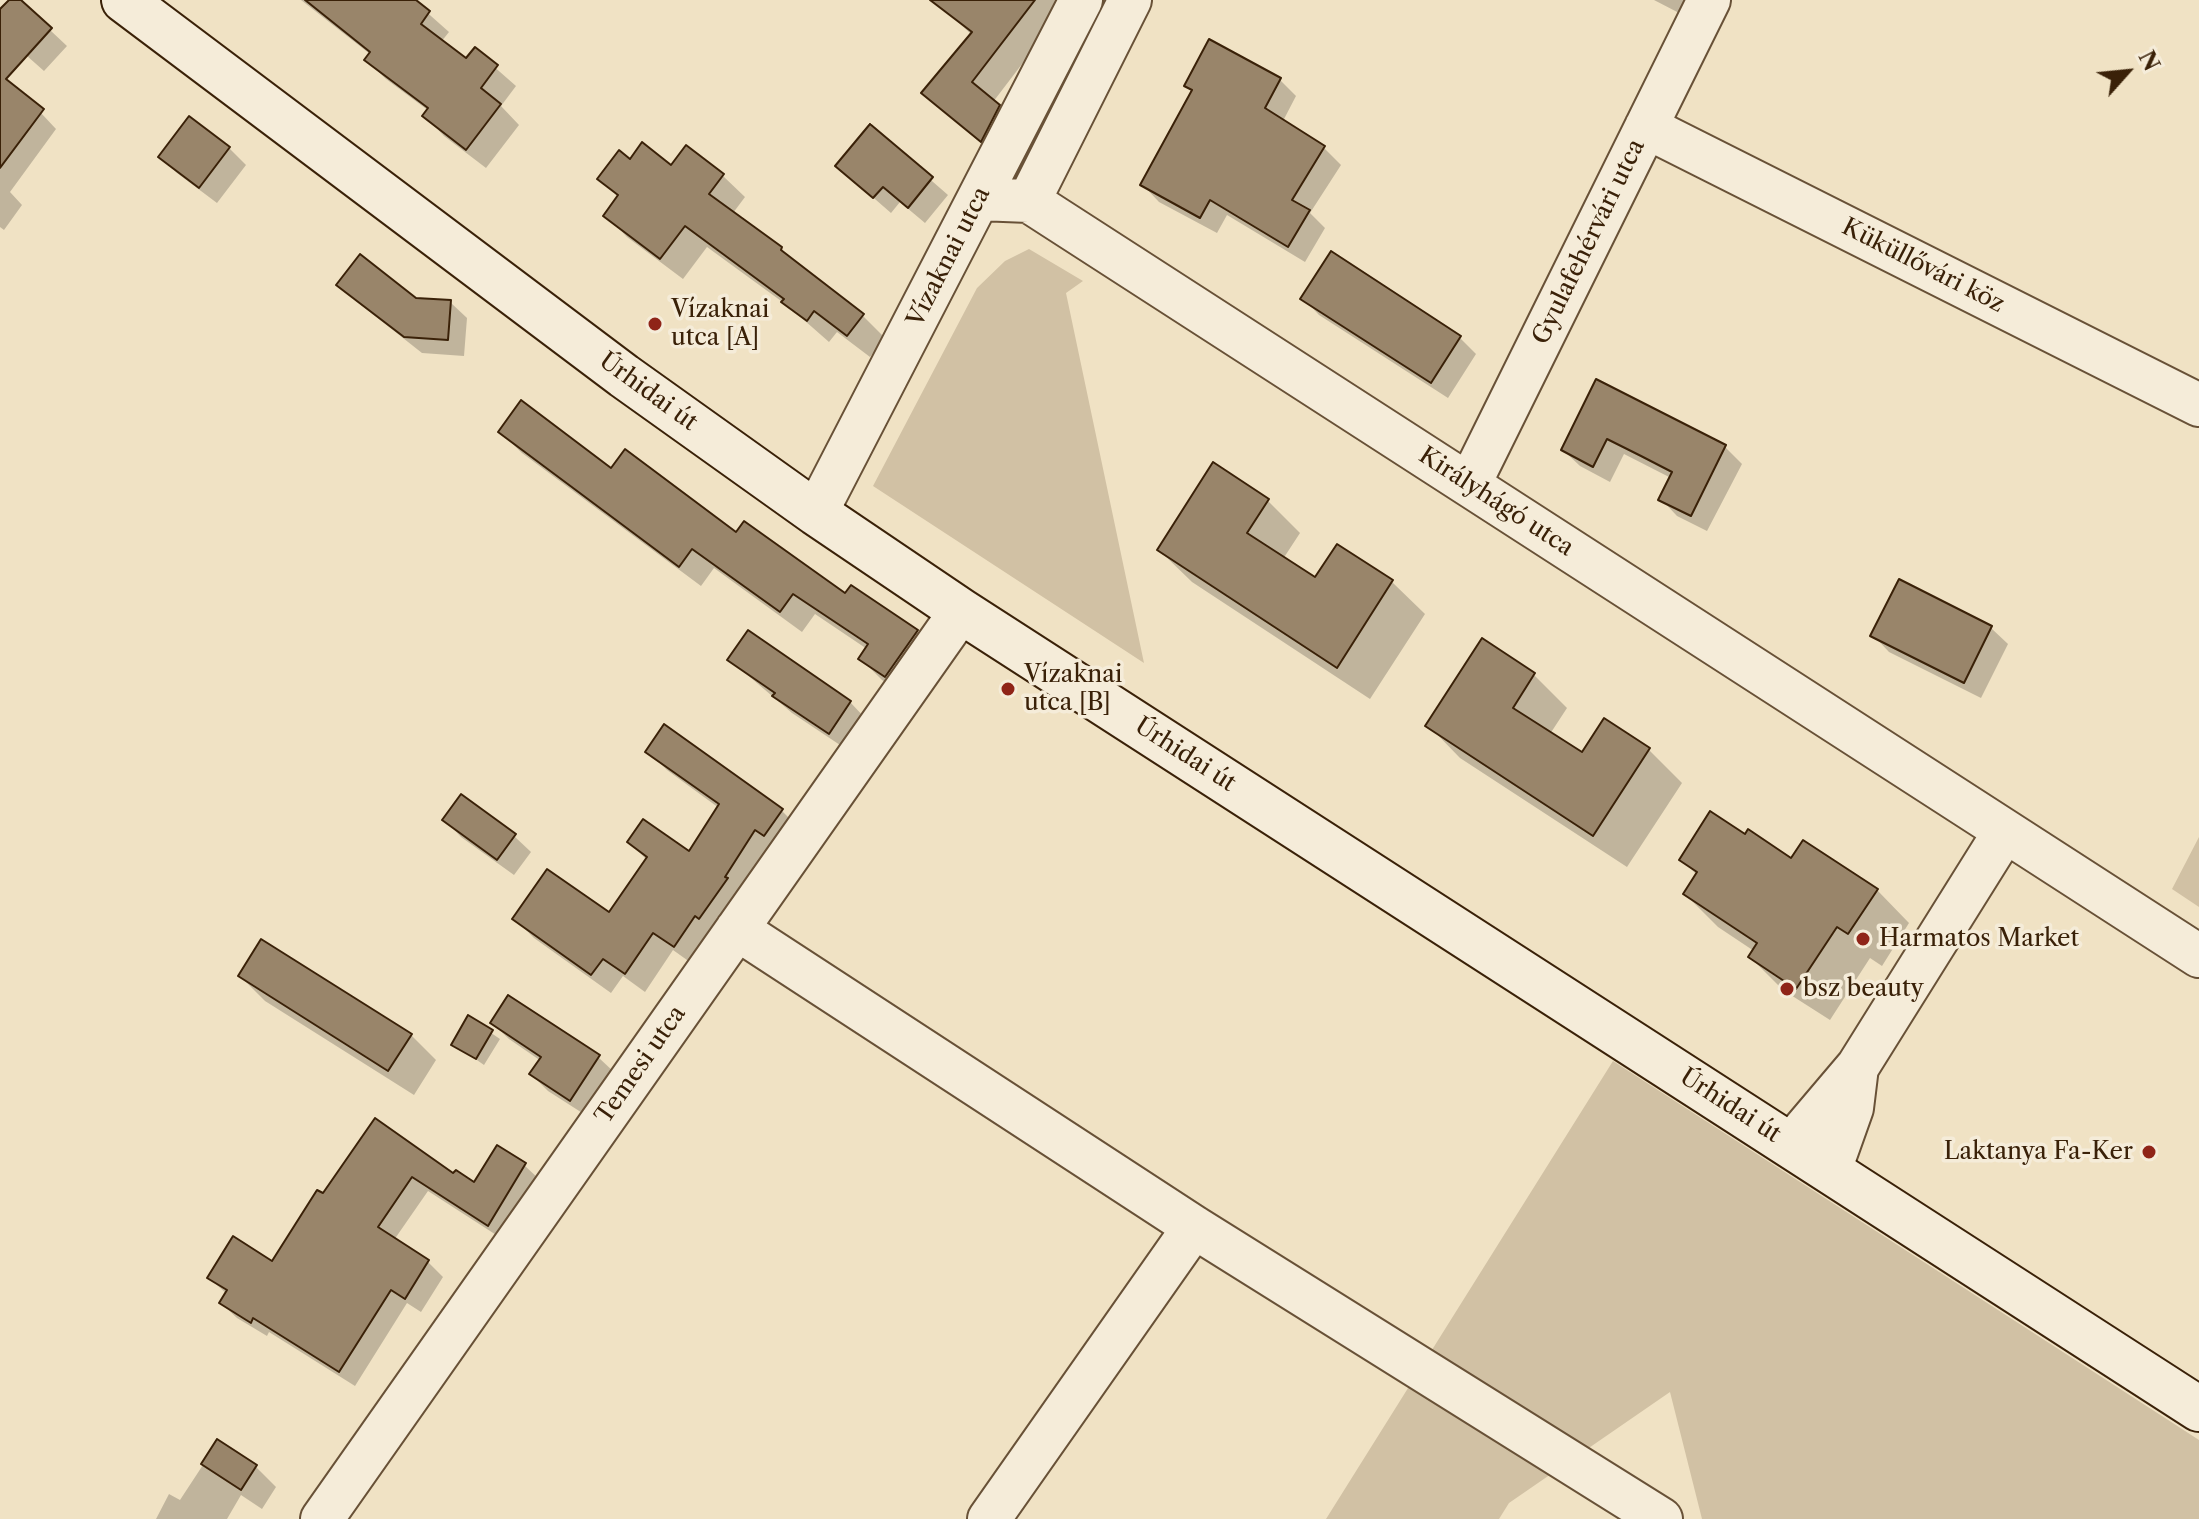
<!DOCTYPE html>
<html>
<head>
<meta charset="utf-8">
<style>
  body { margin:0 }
  #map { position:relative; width:2199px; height:1519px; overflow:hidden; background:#f0e2c4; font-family:"Libre Caslon Text",serif }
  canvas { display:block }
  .north { position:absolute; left:2087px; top:32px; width:80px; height:80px; -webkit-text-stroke:6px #f5ecd9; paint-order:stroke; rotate:63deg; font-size:22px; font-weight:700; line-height:32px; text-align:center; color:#3a2108 }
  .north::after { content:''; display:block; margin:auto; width:28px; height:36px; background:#3a2108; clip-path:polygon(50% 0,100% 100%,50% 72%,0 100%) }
</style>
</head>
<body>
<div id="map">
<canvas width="2199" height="1519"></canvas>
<div class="north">N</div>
</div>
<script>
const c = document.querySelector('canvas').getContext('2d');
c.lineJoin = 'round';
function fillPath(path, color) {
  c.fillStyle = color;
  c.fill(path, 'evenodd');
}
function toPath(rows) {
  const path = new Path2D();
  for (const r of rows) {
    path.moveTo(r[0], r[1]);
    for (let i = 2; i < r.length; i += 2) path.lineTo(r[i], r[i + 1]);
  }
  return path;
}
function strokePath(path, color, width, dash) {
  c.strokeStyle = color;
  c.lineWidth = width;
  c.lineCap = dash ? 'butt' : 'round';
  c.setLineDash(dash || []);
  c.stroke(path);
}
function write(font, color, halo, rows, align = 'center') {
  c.font = font + ' "Libre Caslon Text",serif';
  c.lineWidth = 7;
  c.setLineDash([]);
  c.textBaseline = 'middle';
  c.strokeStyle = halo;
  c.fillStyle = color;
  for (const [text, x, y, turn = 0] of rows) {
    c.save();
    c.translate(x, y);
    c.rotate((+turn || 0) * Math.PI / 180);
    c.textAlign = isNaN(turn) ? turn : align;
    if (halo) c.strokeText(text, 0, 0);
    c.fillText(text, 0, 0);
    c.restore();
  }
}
const green = toPath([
  [1029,249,1083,281,1066,293,1144,663,873,486,977,288,1005,261],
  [2199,837,2199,907,2172,889],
  [1613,1061,2199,1440,2199,1519,1702,1519,1670,1392,1509,1503,1499,1519,1326,1519]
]);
const shadow = toPath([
  [11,0,18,0,67,46,44,71,0,32,0,12],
  [301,0,413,0,449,32,441,42,467,61,475,50,516,86,501,106,519,125,486,168,444,136,425,116,429,111,386,79,366,60,370,54],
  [951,0,1066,0,1051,26,993,102,1019,127,1001,161,924,93,972,35,944,9],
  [1654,0,1691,0,1683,15],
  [1280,80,1296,96,1283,121,1324,148,1341,165,1310,213,1325,228,1305,262,1227,215,1217,233,1159,202,1143,185,1193,92,1186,85],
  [0,86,41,113,56,129,10,192,22,205,4,230,0,227],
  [189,118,229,148,246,165,217,203,177,173,161,157],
  [870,127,948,195,925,223,900,202,891,213,837,166],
  [687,147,723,176,745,197,733,213,781,249,798,266,863,316,885,338,870,357,837,332,829,342,788,306,707,247,683,279,627,237,606,215,619,198,600,178,630,162,672,167],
  [339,285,415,299,450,302,467,318,464,356,422,353,356,301],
  [1303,298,1460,338,1476,354,1448,398,1319,315],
  [1597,382,1725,447,1742,464,1707,531,1677,516,1661,499,1671,478,1624,454,1610,482,1580,466,1563,450],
  [500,432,612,470,737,535,846,596,851,588,917,631,938,653,907,697,882,680,861,659,867,649,815,614,802,632,714,568,701,586,522,453],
  [1267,500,1300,533,1283,559,1316,580,1338,546,1392,582,1425,614,1370,699,1192,582,1159,550],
  [1991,628,2008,644,1981,698,1889,652,1873,635],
  [1482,641,1534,675,1567,708,1550,734,1582,755,1604,721,1649,750,1682,783,1627,867,1460,758,1428,725],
  [730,660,850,702,866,719,846,749,792,713],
  [648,751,781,810,800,829,694,965,673,950,645,992,623,976,611,993,534,938,515,919,609,915,647,860,629,842,690,854,719,808,667,770],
  [445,820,514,836,531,852,514,875,461,837],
  [1745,836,1792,861,1877,890,1909,923,1882,966,1870,958,1830,1020,1783,990,1750,957,1754,951,1718,927,1685,894,1697,875,1681,859],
  [240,976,411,1035,436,1060,414,1095,265,1001],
  [469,1018,500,1039,484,1065,454,1044],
  [492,1023,598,1057,615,1073,587,1116,548,1091,531,1074,541,1061,509,1039],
  [375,1121,454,1176,475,1185,524,1165,540,1180,504,1240,428,1191,394,1240,428,1262,443,1277,421,1312,407,1303,355,1386,269,1332,267,1336,237,1318,221,1303,227,1294,209,1278,273,1264],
  [218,1442,256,1467,276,1487,262,1509,241,1495,227,1519,156,1519,169,1494,180,1500]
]);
const building = toPath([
  [9,0,21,0,52,28,6,79,44,109,0,168,0,9,9,0],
  [305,0,416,0,430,11,421,24,466,58,475,47,498,65,481,88,501,104,466,150,422,116,428,108,364,60,370,52,305,0],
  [930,0,1035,0,972,82,1000,105,981,142,921,93,972,32,930,0],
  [1209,39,1281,78,1265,108,1325,146,1292,200,1310,210,1288,247,1210,200,1200,218,1140,185,1192,90,1184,86,1209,39],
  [189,116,230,147,199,188,158,157,189,116],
  [870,124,933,177,908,208,883,187,873,198,835,166,870,124],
  [642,142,671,165,686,145,724,174,709,194,782,247,781,250,864,314,847,336,814,311,807,321,781,302,784,299,685,226,660,259,603,216,618,195,597,179,619,150,630,159,642,142],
  [1331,251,1461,336,1431,383,1300,299,1331,251],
  [360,254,416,298,451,300,448,340,404,337,336,285,360,254],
  [1596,379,1726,445,1691,516,1658,500,1672,472,1641,456,1607,439,1593,467,1561,450,1596,379],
  [521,400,611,468,625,449,736,532,744,521,845,593,851,585,918,630,885,677,858,659,868,644,793,594,780,612,692,549,679,567,498,432,521,400],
  [1213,462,1269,499,1247,533,1315,577,1337,544,1393,580,1337,668,1157,550,1213,462],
  [1899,579,1992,626,1964,683,1870,636,1899,579],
  [748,630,851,701,829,734,772,696,775,693,727,660,748,630],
  [1482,638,1535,673,1513,708,1582,752,1604,718,1650,748,1593,836,1425,726,1482,638],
  [664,724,783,809,764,836,755,830,725,877,728,878,699,919,695,916,674,947,653,933,625,974,603,959,591,975,512,919,547,869,609,912,647,857,627,842,643,819,689,851,719,804,645,752,664,724],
  [461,794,516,834,497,860,442,820,461,794],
  [1710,811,1745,834,1748,829,1791,858,1803,840,1878,889,1848,934,1837,927,1796,989,1748,957,1757,943,1683,894,1697,872,1679,860,1710,811],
  [261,939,412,1034,388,1071,238,976,261,939],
  [508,995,600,1055,570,1101,529,1074,541,1057,490,1023,508,995],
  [468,1015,493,1030,476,1059,451,1045,468,1015],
  [375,1118,453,1173,456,1170,474,1182,497,1145,526,1163,488,1226,412,1177,378,1227,429,1260,405,1299,391,1290,339,1372,253,1318,251,1323,219,1303,227,1290,207,1278,233,1236,272,1261,317,1190,323,1193,375,1118],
  [217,1439,257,1465,241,1490,201,1464,217,1439]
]);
const street = toPath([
  [1646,127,2199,405],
  [979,199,1029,201,2199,956],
  [1029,201,1130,0],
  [1469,485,1709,0],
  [816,513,1081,0],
  [737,929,1194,1227,1661,1519],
  [1791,1145,1858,1066,2005,831],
  [1830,1170,1852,1108,1857,1067],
  [322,1519,961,611],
  [989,1519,1194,1227]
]);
const secondary = toPath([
  [124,0,624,376,816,513,961,611,2199,1409]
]);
const markers = [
  [655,324,8,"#8f2418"],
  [1008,689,8,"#8f2418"],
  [1863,939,8,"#8f2418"],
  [1787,989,8,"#8f2418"],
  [2149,1152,8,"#8f2418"]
];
const streetNames = [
  ["Gyulafehérvári utca",1589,242,-64],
  ["Vízaknai utca",949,257,-63],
  ["Küküllővári köz",1923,266,27],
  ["Úrhidai út",648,392,36],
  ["Királyhágó utca",1496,502,33],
  ["Úrhidai út",1185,755,33],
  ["Temesi utca",641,1065,-55],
  ["Úrhidai út",1730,1106,33]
];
const poiNames = [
  ["Vízaknai",671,310],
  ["utca [A]",671,338],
  ["Vízaknai",1024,675],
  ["utca [B]",1024,703],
  ["Harmatos Market",1879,939],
  ["bsz beauty",1803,989],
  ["Laktanya Fa-Ker",2133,1152,"right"]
];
fillPath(green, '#d1c1a4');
fillPath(shadow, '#0003');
fillPath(building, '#99856a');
strokePath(building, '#3a2108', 2);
strokePath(street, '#685137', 46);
strokePath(secondary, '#3a2108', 48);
strokePath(street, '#f5ecd9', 42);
strokePath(secondary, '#f5ecd9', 44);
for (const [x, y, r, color] of markers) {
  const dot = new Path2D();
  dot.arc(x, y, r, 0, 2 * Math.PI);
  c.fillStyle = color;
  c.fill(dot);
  strokePath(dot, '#f5ecd9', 3);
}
write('24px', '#3a2108', '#f5ecd9', streetNames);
write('24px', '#3a2108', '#f5ecd9', poiNames, 'left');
</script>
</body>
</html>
